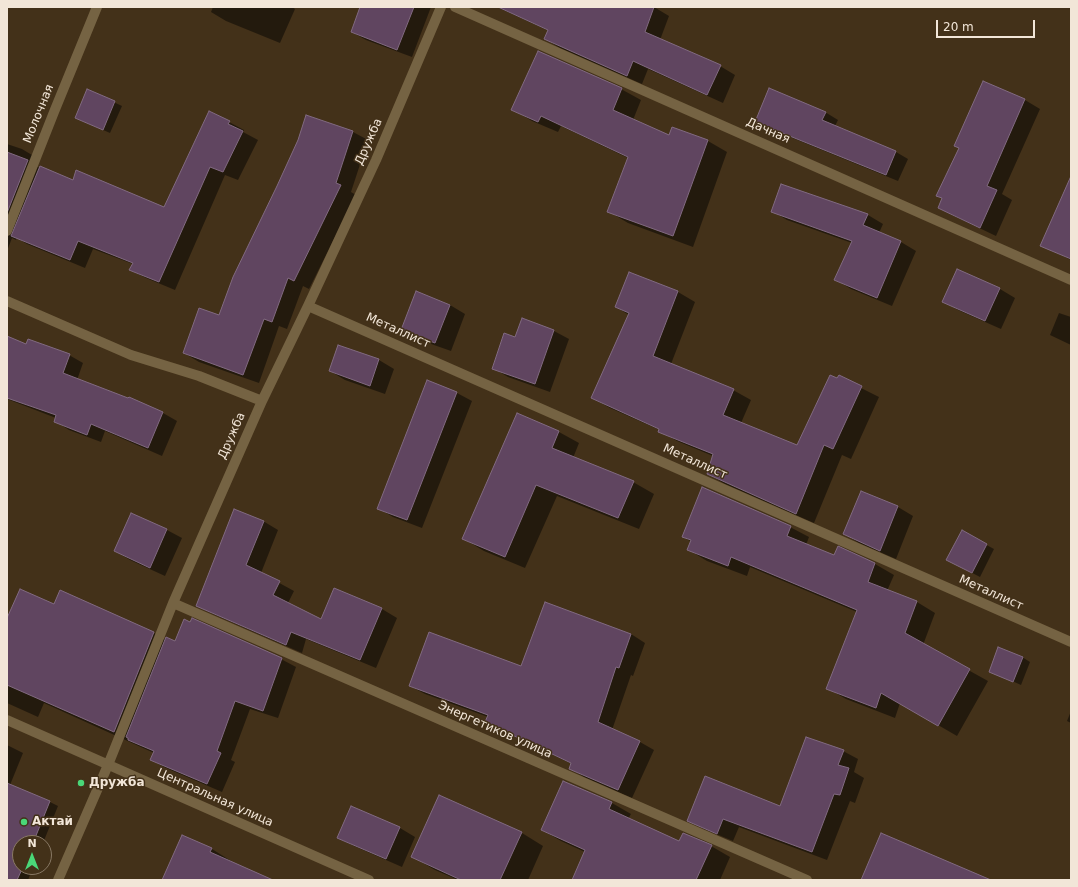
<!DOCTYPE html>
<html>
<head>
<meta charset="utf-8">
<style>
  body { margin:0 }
  #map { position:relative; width:1078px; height:887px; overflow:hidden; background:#433119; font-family:"DejaVu Sans",sans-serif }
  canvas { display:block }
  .frame { position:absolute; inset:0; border:8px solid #f2e6d8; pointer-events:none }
  .north { position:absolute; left:12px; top:835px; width:40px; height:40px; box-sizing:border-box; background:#433119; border:1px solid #897965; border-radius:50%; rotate:0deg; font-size:11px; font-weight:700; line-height:16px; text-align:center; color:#f2e6d8 }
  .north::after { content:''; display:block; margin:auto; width:14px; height:18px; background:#4ad778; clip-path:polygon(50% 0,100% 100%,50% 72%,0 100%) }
  .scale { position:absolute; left:936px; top:20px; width:99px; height:18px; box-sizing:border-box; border:2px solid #f2e6d8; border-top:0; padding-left:5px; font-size:12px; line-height:14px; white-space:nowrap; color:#f2e6d8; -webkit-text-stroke:3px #433119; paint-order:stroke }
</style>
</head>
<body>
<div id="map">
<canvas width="1078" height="887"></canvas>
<div class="frame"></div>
<div class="north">N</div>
<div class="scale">20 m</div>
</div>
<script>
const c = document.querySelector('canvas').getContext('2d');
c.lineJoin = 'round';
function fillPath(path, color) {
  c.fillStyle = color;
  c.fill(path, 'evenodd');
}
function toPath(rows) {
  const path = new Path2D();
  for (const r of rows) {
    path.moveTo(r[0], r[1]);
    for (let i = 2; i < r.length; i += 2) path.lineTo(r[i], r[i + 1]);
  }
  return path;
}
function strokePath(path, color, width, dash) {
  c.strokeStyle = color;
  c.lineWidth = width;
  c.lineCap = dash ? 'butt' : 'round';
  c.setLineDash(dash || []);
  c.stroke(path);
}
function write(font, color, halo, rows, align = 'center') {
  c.font = font + ' "DejaVu Sans",sans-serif';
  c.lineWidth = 3;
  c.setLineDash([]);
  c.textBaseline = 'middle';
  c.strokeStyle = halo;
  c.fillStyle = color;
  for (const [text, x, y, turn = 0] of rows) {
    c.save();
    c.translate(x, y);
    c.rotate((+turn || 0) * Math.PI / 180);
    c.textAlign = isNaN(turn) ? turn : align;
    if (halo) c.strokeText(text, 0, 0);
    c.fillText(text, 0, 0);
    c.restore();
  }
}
const shadow = toPath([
  [213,7,292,7,295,9,280,43,226,21,211,12],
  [361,7,431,7,412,57,366,40,352,32],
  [497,7,654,7,669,16,660,40,720,66,735,75,723,103,648,69,642,84,560,48,545,39,549,31],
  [983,82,1025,100,1040,109,1002,194,1012,200,996,236,954,216,939,208],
  [621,89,641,100,633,120,669,136,708,141,727,152,693,247,628,223,608,211,628,158,561,126,558,132,532,121,512,109],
  [88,90,122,106,110,133,76,118],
  [825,112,838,120,835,126,896,152,908,159,898,181,768,128,756,121],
  [229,122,244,130,243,132,258,140,238,180,225,175,175,290,146,278,130,270,133,264,93,249,85,268,27,244,17,238,16,240,12,238,7,251,7,144,22,149,37,158,34,165,40,168,73,181,164,208],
  [353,132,368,140,351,192,356,195,309,289,303,286,287,329,279,326,259,383,199,362,184,353,219,316],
  [781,186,868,215,883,224,879,233,901,242,916,251,892,306,851,289,836,280,852,243,787,220,772,211],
  [1071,217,1071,260,1042,245],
  [957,270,1000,289,1015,298,1001,329,958,310,943,301],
  [630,273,678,292,695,302,671,364,733,390,751,400,741,423,797,447,839,377,879,397,851,459,842,455,814,523,725,484,708,474,713,456,677,441,659,431,660,430,610,408,592,398,629,315,616,307],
  [417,293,450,305,465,314,451,351,417,339,402,330],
  [1059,313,1071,317,1071,345,1050,335],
  [523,320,554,331,569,339,550,392,508,377,493,368,516,338],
  [7,337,27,346,69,355,83,363,77,380,129,399,163,413,177,421,162,456,105,431,101,442,69,430,55,421,56,418,7,399],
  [339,346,379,360,394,369,385,394,345,380,330,371],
  [428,381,457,393,472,401,422,528,393,517,378,508],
  [518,414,559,432,579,443,573,458,633,482,654,494,639,529,557,496,525,568,484,551,464,539],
  [862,492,898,507,913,516,896,559,859,543,844,534],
  [263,521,278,530,261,573,294,591,288,603,321,620,334,589,382,609,397,618,376,668,306,639,302,653,213,614,197,606],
  [790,527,809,537,806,545,834,557,838,548,875,564,894,575,887,591,917,602,935,613,923,645,988,681,957,736,900,703,895,718,846,699,827,688,857,612,750,567,747,576,707,561,689,550,692,542,683,537],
  [167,530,182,538,165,576,130,560,115,551],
  [962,532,994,549,980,577,955,564],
  [61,592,154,633,166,640,281,659,296,667,278,718,250,709,231,760,235,762,222,792,166,768,151,760,154,753,44,703,38,717,7,703,7,621,55,605],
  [631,634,645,643,633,676,631,675,612,730,640,742,654,750,632,798,584,777,570,768,572,764,501,730,486,721,488,717,425,694,410,686,521,667],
  [1022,657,1030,662,1021,685,990,671],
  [1071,711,1071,723,1067,721],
  [7,745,23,753,10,785,50,802,58,806,43,843,20,843,20,867,33,867,28,880,7,880],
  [843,751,858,759,854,772,864,778,855,803,850,801,827,860,739,827,733,841,704,829,689,820,780,807],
  [612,803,631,814,628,819,680,842,711,846,730,857,720,880,604,880,585,852,561,841,542,830],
  [352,808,400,828,415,837,402,867,354,846,338,838],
  [522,833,543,846,528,880,458,880,435,870,413,857],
  [183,836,212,849,231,861,231,862,267,880,163,880]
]);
const building = toPath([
  [360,7,414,7,397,50,351,32,360,7],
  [498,7,654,7,645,32,721,65,707,95,633,61,627,76,544,39,548,30,498,7],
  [538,51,622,88,613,110,669,135,672,127,708,140,673,236,607,212,628,157,541,116,538,122,511,110,538,51],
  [983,81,1025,99,987,186,997,190,980,228,938,208,942,198,936,196,959,148,954,146,983,81],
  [769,88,826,112,822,120,896,151,886,175,755,122,769,88],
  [87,89,115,101,103,130,75,118,87,89],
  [209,111,230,121,228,124,243,131,223,172,210,167,159,282,129,270,133,263,78,241,70,260,11,236,40,166,73,180,76,170,164,207,209,111],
  [306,115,353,131,336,183,341,185,294,281,288,278,272,322,264,319,243,375,183,353,199,308,219,315,233,277,277,186,298,140,306,115],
  [7,152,28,160,7,213,7,152],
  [1071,176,1071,259,1040,246,1071,176],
  [781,184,868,214,863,225,901,241,877,298,834,280,852,241,771,212,781,184],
  [957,269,1000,288,985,321,942,302,957,269],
  [629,272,678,291,653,356,734,389,723,415,797,445,830,375,837,378,839,375,862,386,833,449,824,445,796,514,707,474,713,454,658,432,659,429,591,398,629,313,615,307,629,272],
  [416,291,450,305,435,343,401,330,416,291],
  [522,318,554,330,535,384,492,369,504,333,515,337,522,318],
  [7,336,26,344,28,339,70,354,63,373,128,398,129,397,163,412,148,448,91,424,87,435,54,422,56,415,7,398,7,336],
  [338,345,379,359,370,386,329,371,338,345],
  [427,380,457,392,407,520,377,509,427,380],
  [517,413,559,431,552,448,634,481,618,518,536,485,505,557,462,539,517,413],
  [702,487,791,526,787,536,834,555,838,546,875,563,868,582,917,601,905,633,970,669,938,726,881,693,876,708,826,689,857,610,731,557,728,566,687,550,691,540,682,537,702,487],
  [861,491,898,506,880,551,843,534,861,491],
  [234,509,264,521,246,565,280,581,273,595,321,619,334,588,382,608,360,660,291,632,286,645,196,606,234,509],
  [131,513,167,529,150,568,114,551,131,513],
  [962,530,987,544,972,573,946,560,962,530],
  [20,589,54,604,60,590,154,632,114,732,7,685,7,618,20,589],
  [545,602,631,634,619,668,616,667,598,722,640,741,618,790,569,769,571,763,485,722,488,715,409,686,429,632,521,666,545,602],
  [192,618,282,658,263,711,235,701,217,751,221,753,207,784,150,760,154,751,128,740,128,738,126,737,166,637,175,641,184,619,190,622,192,618],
  [998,647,1023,657,1013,682,989,672,998,647],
  [806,737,844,750,838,765,849,768,840,795,834,794,812,852,723,819,717,834,687,821,705,776,780,806,806,737],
  [563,781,612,802,609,809,679,841,683,833,712,845,696,880,572,880,585,850,541,830,563,781],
  [7,783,50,801,33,843,20,843,20,867,23,867,17,880,7,880,7,783],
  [439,795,522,832,500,880,461,880,411,857,439,795],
  [351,806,400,827,386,859,337,838,351,806],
  [881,833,991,880,861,880,881,833],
  [182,835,212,848,210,852,273,880,162,880,182,835]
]);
const street = toPath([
  [455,7,1071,280],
  [7,231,54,112,97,7],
  [7,301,131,355,199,376,262,401],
  [308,306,1071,642],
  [173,603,807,880],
  [7,720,369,880],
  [58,880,108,765,173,603,262,401,308,306,376,160,441,7]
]);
const markers = [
  [81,783,4,"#4ad778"],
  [24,822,4,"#4ad778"]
];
const streetNames = [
  ["Молочная",39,114,-68],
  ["Дачная",768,131,24],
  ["Дружба",369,142,-66],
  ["Металлист",398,331,24],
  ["Дружба",232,436,-66],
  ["Металлист",695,462,24],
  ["Металлист",991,593,24],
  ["Энергетиков улица",495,730,24],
  ["Центральная улица",215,798,24]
];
const poiNames = [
  ["Дружба",89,783],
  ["Актай",32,822]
];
fillPath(shadow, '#0007');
fillPath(building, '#604560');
strokePath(building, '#816a81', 1);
strokePath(street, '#756343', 10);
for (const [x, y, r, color] of markers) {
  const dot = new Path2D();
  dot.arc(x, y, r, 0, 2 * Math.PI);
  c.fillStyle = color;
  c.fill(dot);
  strokePath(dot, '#433119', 1.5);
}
write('12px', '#f2e6d8', '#433119', streetNames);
write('bold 12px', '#f2e6d8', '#433119', poiNames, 'left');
</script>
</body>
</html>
